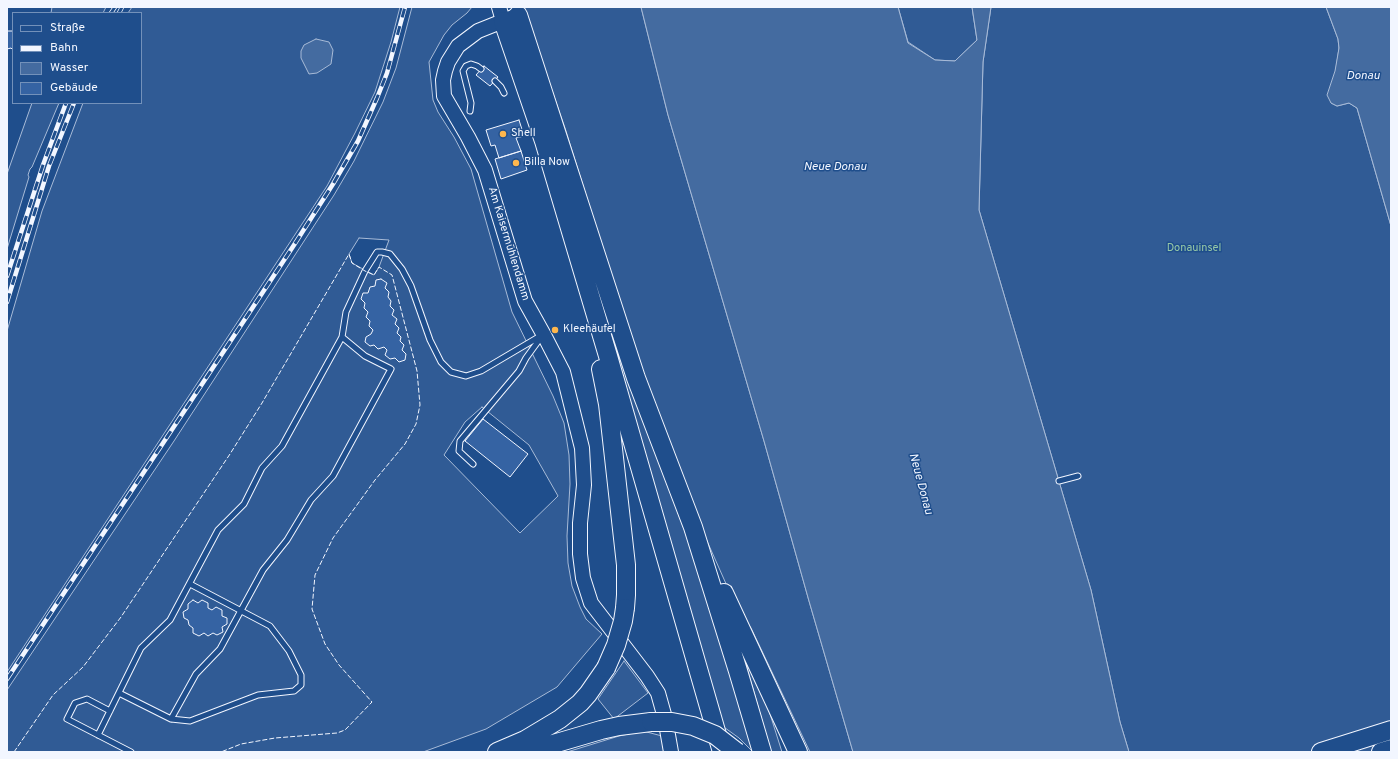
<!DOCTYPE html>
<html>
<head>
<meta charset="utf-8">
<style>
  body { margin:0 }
  #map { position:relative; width:1398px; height:759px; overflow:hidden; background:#1f4e8c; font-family:Overpass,sans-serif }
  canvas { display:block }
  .frame { position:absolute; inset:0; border:8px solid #f2f6ff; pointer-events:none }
  .legend { position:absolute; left:12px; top:12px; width:130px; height:92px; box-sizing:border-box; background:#1f4e8c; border:1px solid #7391ba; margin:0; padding:5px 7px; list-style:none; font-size:12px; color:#f2f6ff }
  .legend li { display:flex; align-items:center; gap:8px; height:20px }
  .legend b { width:20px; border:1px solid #7391ba }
</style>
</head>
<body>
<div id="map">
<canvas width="1398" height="759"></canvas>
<div class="frame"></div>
<ul class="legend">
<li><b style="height:5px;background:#1f4e8c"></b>Straße</li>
<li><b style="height:5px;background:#f2f6ff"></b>Bahn</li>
<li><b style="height:11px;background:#446ba0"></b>Wasser</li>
<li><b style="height:11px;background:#3563a3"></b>Gebäude</li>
</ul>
</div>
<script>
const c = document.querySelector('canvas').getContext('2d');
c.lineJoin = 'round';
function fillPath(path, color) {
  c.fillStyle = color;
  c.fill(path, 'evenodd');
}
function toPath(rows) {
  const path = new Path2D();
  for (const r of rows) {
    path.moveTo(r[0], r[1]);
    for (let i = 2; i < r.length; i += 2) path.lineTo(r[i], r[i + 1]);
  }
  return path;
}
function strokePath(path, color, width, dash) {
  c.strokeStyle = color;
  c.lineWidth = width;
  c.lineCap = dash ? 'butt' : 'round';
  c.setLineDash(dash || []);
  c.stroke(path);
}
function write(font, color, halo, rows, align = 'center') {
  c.font = font + ' Overpass,sans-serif';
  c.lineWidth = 3;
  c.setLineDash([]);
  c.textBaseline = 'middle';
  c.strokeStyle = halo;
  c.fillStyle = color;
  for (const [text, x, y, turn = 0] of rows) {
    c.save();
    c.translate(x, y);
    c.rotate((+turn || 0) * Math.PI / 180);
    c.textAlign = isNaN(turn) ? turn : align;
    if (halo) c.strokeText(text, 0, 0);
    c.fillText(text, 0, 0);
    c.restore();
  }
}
const built = toPath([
  [52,7,106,7,103,13,51,13,52,7],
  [132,7,400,7,391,42,375,92,355,133,327,186,7,672,7,331,42,211,83,103,141,103,141,13,128,13,132,7],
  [412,7,472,7,467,13,452,25,444,35,429,62,433,100,438,112,454,137,471,169,512,312,553,396,564,423,569,455,570,484,567,536,568,563,572,586,580,607,586,619,602,634,557,687,486,729,423,752,7,752,7,690,174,441,334,195,354,161,383,102,396,68,412,7],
  [359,238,389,240,379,267,374,275,352,263,349,254,359,238],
  [482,407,529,445,558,496,520,533,444,455,465,422,482,407],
  [523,7,641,7,668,115,764,441,809,601,853,752,810,752,751,628,735,604,691,505,629,333,565,128,523,7],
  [898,7,972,7,977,40,955,61,935,60,908,42,898,7],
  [991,7,1326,7,1338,39,1339,48,1331,103,1337,106,1349,103,1357,108,1391,226,1391,752,1129,752,1120,722,1091,590,979,210,983,62,991,7],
  [32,103,59,103,32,167,30,169,28,175,29,177,7,249,7,174,32,103],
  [577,221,655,451,707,591,753,752,739,738,721,725,577,221],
  [740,643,764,695,782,752,771,752,740,643],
  [624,661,648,693,614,719,598,699,624,661],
  [643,731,662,736,664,752,567,752,619,736,643,731]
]);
const water = toPath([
  [641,7,898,7,908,43,935,60,955,61,977,40,972,7,991,7,983,62,979,210,1091,590,1120,722,1129,752,853,752,809,601,764,441,668,115,641,7],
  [1326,7,1391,7,1391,226,1357,108,1349,103,1337,106,1331,103,1327,95,1335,71,1339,48,1338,39,1326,7],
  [316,39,329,42,333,50,331,64,317,73,309,74,301,58,301,51,304,45,316,39]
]);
const building = toPath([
  [7,31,13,31,13,50,11,48,7,49,7,31],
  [484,66,498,77,490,86,476,75,484,66],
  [519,120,524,136,516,138,521,151,499,158,495,145,491,146,486,130,519,120],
  [521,151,527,170,501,179,495,159,521,151],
  [381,279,387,283,385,288,389,292,388,297,391,301,390,306,394,310,392,315,397,319,395,324,399,328,397,333,401,337,400,341,404,345,402,350,406,354,405,360,399,362,395,358,390,359,385,355,387,350,384,347,378,349,374,345,370,346,365,342,366,337,371,334,373,330,369,326,370,321,366,317,368,312,364,308,365,303,361,299,363,293,368,293,370,287,375,286,376,280,381,279],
  [483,419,528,454,510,477,465,441,483,419],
  [193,600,198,603,202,600,208,603,208,608,212,610,216,607,222,610,222,616,227,618,227,624,222,627,223,632,217,635,213,633,208,636,204,633,199,636,193,633,193,628,189,625,188,620,184,618,183,612,188,609,188,604,193,600]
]);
const lane = toPath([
  [495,81,501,87,504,93],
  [470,111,471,103,463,71,466,66,471,64,477,66,481,69],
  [473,464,459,451,460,441,519,371,526,358,542,336],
  [1059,481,1078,476],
  [119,693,171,719,190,721,258,695,294,691,301,685,301,675,289,651,270,626,190,584],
  [110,711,87,699,75,703,67,719,131,752],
  [171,719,196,674,220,649,263,570,287,540,311,500,333,476,391,369,365,356,342,337],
  [98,735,141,648,170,620,218,530,244,504,262,468,282,446,342,337,346,312,365,271,377,252,382,252,390,254,402,269,411,286,430,340,441,362,451,372,466,376,481,371,542,335]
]);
const secondary = toPath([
  [499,7,503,21],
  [513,17,478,31,458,46,448,62,445,71,443,80,444,96,468,137,485,170,525,301,545,337,563,372,582,448,584,485,580,523,580,554,583,578,591,603,647,676,658,693,665,718,671,752]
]);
const highway = toPath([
  [518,15,636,378,693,527,738,671,762,752],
  [503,21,544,141,608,356,722,752],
  [601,369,608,404,626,565,626,595,625,608],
  [724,593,798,752],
  [497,752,525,740,560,719,580,703,588,694,606,668],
  [526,752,601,730,619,726,651,722],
  [1321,752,1391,730],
  [1381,752,1391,749]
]);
const rail = toPath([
  [111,13,115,7],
  [119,13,122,7],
  [7,276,43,165,66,103],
  [7,302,49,166,74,103],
  [7,679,294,245,333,184,358,141,377,98,387,73,405,7]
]);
const highwayBridge = toPath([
  [606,668,616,645,623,621,625,608],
  [651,722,672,722,693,726,715,735,737,752]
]);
const fence = toPath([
  [14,752,53,695,83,667,121,617,230,454,262,403,349,254,352,263,365,271,374,275,379,267,392,275,417,371,420,405,416,424,405,444,375,480,333,538,315,575,312,609,325,644,339,665,372,702,345,730,337,733,275,738,241,744,221,752]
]);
const markers = [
  [503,134,4,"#ffb74d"],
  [516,163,4,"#ffb74d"],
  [555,330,4,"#ffb74d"]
];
const poiNames = [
  ["Shell",511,134],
  ["Billa Now",524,163],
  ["Kleehäufel",563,330]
];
const streetNames = [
  ["Am Kaisermühlendamm",508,244,73]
];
const parkNames = [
  ["Donauinsel",1194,249]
];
const waterNames = [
  ["Donau",1363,77],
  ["Neue Donau",835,168],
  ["Neue Donau",920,484,75]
];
fillPath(built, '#305b95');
strokePath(built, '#a8bbd7', 1);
fillPath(water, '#446ba0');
strokePath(water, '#a8bbd7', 1);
fillPath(building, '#3563a3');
strokePath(building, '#f2f6ff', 1);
strokePath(lane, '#f2f6ff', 7);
strokePath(secondary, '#f2f6ff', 16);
strokePath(highway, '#f2f6ff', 20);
strokePath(lane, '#1f4e8c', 5);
strokePath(secondary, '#1f4e8c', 14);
strokePath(highway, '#1f4e8c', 18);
strokePath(rail, '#f2f6ff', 4.5);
strokePath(rail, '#1f4e8c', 3, [9]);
strokePath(highwayBridge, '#f2f6ff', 20, []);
strokePath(highwayBridge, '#1f4e8c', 18);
strokePath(fence, '#f2f6ff', 1, [5, 2]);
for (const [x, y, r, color] of markers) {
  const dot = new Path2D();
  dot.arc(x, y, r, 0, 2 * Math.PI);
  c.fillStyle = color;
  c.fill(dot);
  strokePath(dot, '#1f4e8c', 1.5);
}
write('11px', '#f2f6ff', '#1f4e8c', poiNames, 'left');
write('11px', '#f2f6ff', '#1f4e8c', streetNames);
write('11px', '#97c8a6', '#1f4e8c', parkNames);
write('italic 12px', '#f2f6ff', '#1f4e8c', waterNames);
</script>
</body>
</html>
